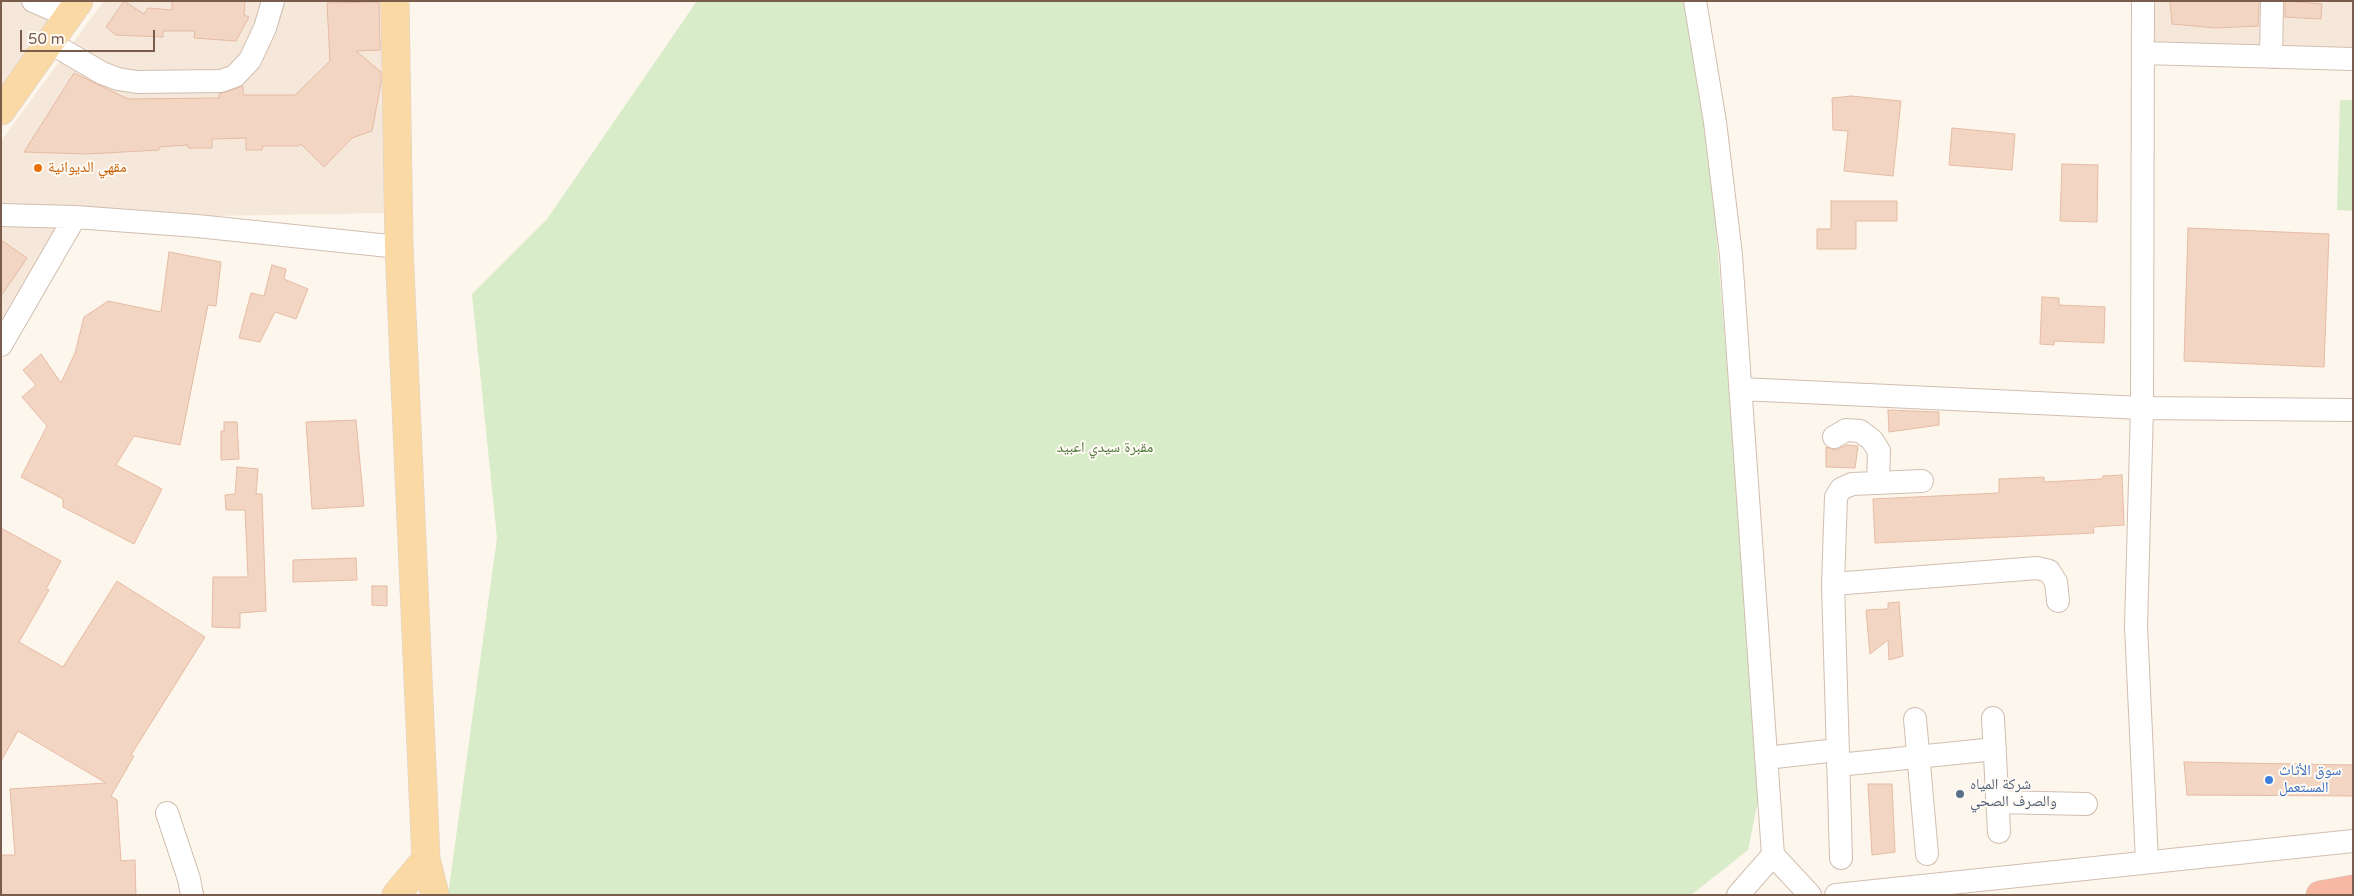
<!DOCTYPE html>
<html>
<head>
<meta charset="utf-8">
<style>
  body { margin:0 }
  #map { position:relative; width:2354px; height:896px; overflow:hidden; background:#fdf6ec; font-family:"Varela Round",sans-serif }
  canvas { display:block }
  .frame { position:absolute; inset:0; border:2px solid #7a5c4d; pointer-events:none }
  .scale { position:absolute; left:20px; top:30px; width:135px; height:22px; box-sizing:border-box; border:2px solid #7a5c4d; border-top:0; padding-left:6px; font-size:15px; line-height:18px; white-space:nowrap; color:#7a5c4d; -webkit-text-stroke:4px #fffaf3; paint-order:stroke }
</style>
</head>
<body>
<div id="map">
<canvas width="2354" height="896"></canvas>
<div class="frame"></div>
<div class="scale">50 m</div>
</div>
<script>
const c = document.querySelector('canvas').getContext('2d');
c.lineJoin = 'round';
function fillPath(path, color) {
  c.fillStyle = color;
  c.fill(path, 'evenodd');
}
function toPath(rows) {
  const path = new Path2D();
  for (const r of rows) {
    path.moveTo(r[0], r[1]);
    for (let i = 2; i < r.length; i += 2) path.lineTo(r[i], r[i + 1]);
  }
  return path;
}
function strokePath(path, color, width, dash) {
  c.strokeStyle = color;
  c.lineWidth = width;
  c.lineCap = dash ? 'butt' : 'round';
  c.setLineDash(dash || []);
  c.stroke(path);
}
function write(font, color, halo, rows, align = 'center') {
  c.font = font + ' "Varela Round","Noto Naskh Arabic",sans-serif';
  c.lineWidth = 4;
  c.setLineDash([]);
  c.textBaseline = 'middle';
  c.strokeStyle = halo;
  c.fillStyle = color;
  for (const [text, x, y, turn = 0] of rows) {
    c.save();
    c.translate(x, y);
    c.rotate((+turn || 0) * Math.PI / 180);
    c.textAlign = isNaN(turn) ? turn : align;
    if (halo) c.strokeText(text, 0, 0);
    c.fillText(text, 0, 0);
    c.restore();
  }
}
const residential = toPath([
  [1,1,16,1,64,19,1,104],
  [104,1,386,1,395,213,83,218,1,355,1,141],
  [2143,1,2353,1,2353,59,2143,53]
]);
const green = toPath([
  [697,1,1685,1,1710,156,1761,786,1748,850,1691,895,448,895,497,538,472,294,547,219],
  [2340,100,2353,100,2353,211,2337,210]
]);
const building = toPath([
  [124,1,144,14,148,8,172,10,172,1,245,1,244,15,249,17,236,41,194,38,195,31,163,31,163,37,116,35,106,27,124,1],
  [2170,1,2259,1,2258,26,2216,28,2172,24,2170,1],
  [2285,1,2322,4,2321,19,2285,17,2285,1],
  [379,2,380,50,356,51,381,72,381,83,372,131,352,138,324,167,301,144,298,146,263,146,262,150,246,150,246,138,212,139,212,148,188,148,188,145,159,147,159,150,87,154,24,152,74,73,128,99,219,98,219,94,243,86,243,95,295,95,330,61,327,3,379,2],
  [1851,96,1901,101,1893,176,1844,171,1848,131,1833,130,1832,98,1851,96],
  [1952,128,2015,134,2012,170,1949,165,1952,128],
  [2062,164,2098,165,2097,222,2060,221,2062,164],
  [1831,201,1897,201,1897,221,1856,221,1856,249,1817,249,1817,229,1831,229,1831,201],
  [2188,228,2329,234,2324,367,2184,361,2188,228],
  [1,240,27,258,1,296,1,240],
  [169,252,221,262,216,306,208,305,180,445,134,436,116,465,162,489,134,544,63,507,63,499,21,477,47,426,22,397,36,385,23,370,41,354,61,383,75,353,84,317,108,301,161,312,169,252],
  [272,265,286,269,284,279,308,289,296,319,275,312,260,342,239,338,251,293,264,296,272,265],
  [2042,297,2059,298,2059,305,2105,307,2104,343,2054,341,2054,345,2040,344,2042,297],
  [1888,410,1939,412,1939,425,1889,432,1888,410],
  [356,420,364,506,312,509,306,422,356,420],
  [224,422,237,422,239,459,221,460,221,431,224,431,224,422],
  [1847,445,1858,446,1855,468,1826,467,1826,447,1835,450,1847,445],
  [237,467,258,469,256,494,262,494,266,611,240,613,240,628,212,627,213,577,248,577,245,510,226,510,225,495,235,494,237,467],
  [2122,475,2124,525,2093,527,2094,533,1875,543,1873,499,1999,493,1999,479,2044,477,2044,482,2102,479,2103,476,2122,475],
  [1,528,61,561,46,589,49,590,19,642,63,667,117,581,205,637,131,755,134,756,111,796,117,800,121,861,135,860,136,895,1,895,1,855,15,855,10,789,106,783,18,731,1,761,1,528],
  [356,558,357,580,293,582,293,560,356,558],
  [372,586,387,586,387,606,372,605,372,586],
  [1899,602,1903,656,1889,660,1888,640,1870,654,1866,610,1888,609,1888,603,1899,602],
  [2184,762,2353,765,2353,796,2187,795,2184,762],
  [1868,784,1892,784,1895,852,1872,855,1868,784]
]);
const minor = toPath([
  [33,1,68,16],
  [1695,1,1715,122,1731,255,1773,855,1810,895],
  [2143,1,2142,408,2136,626,2147,862],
  [49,42,102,73,118,79,137,82,221,81,235,76,250,60,265,28,273,1],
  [2143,53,2353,59],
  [2271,57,2272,1],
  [1,215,75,217,197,226,399,247],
  [1,345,75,217],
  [1741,389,2142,408,2353,410],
  [1834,437,1846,430,1860,431,1872,440,1879,451,1878,483],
  [1833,584,2037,568,2049,571,2056,582,2058,601],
  [1993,718,1999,832],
  [1915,719,1927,854],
  [1766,758,1837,750],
  [1838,765,1995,749],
  [1997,802,2086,804],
  [167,813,189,879,192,895],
  [1841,858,1833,584,1836,497,1841,489,1852,484,1922,481],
  [1738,895,1773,855],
  [1836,895,2353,841]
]);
const major = toPath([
  [395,1,399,247,426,859,435,895],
  [1,111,79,1],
  [396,895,426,859]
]);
const highway = toPath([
  [2320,895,2353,889]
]);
const markers = [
  [38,168,5,"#e8710a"],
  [2269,780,5,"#3f7fe0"],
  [1960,794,5,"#5c6f8a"]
];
const foodNames = [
  ["مقهي الديوانية",48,168]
];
const parkNames = [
  ["مقبرة سيدي اعبيد",1105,448]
];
const shopNames = [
  ["سوق الأثاث",2279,771],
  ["المستعمل",2279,788]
];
const serviceNames = [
  ["شركة المياه",1970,785],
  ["والصرف الصحي",1970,802]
];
fillPath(residential, '#f5e8da');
fillPath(green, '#d8ecc9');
fillPath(building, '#f3d5c3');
strokePath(building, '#e6bba3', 1);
strokePath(minor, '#d1beb0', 24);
strokePath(major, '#dad1cd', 29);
strokePath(highway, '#dad1cd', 29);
strokePath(minor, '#fff', 22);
strokePath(major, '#fbd9a5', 28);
strokePath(highway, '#f7b7a3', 28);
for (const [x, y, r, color] of markers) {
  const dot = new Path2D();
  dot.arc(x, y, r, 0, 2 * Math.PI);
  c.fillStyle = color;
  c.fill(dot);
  strokePath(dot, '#fffaf3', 2);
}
write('15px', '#c56008', '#fffaf3', foodNames, 'left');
write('15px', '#537a41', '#fffaf3', parkNames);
write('15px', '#366cbe', '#fffaf3', shopNames, 'left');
write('15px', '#4e5e75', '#fffaf3', serviceNames, 'left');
</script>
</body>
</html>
